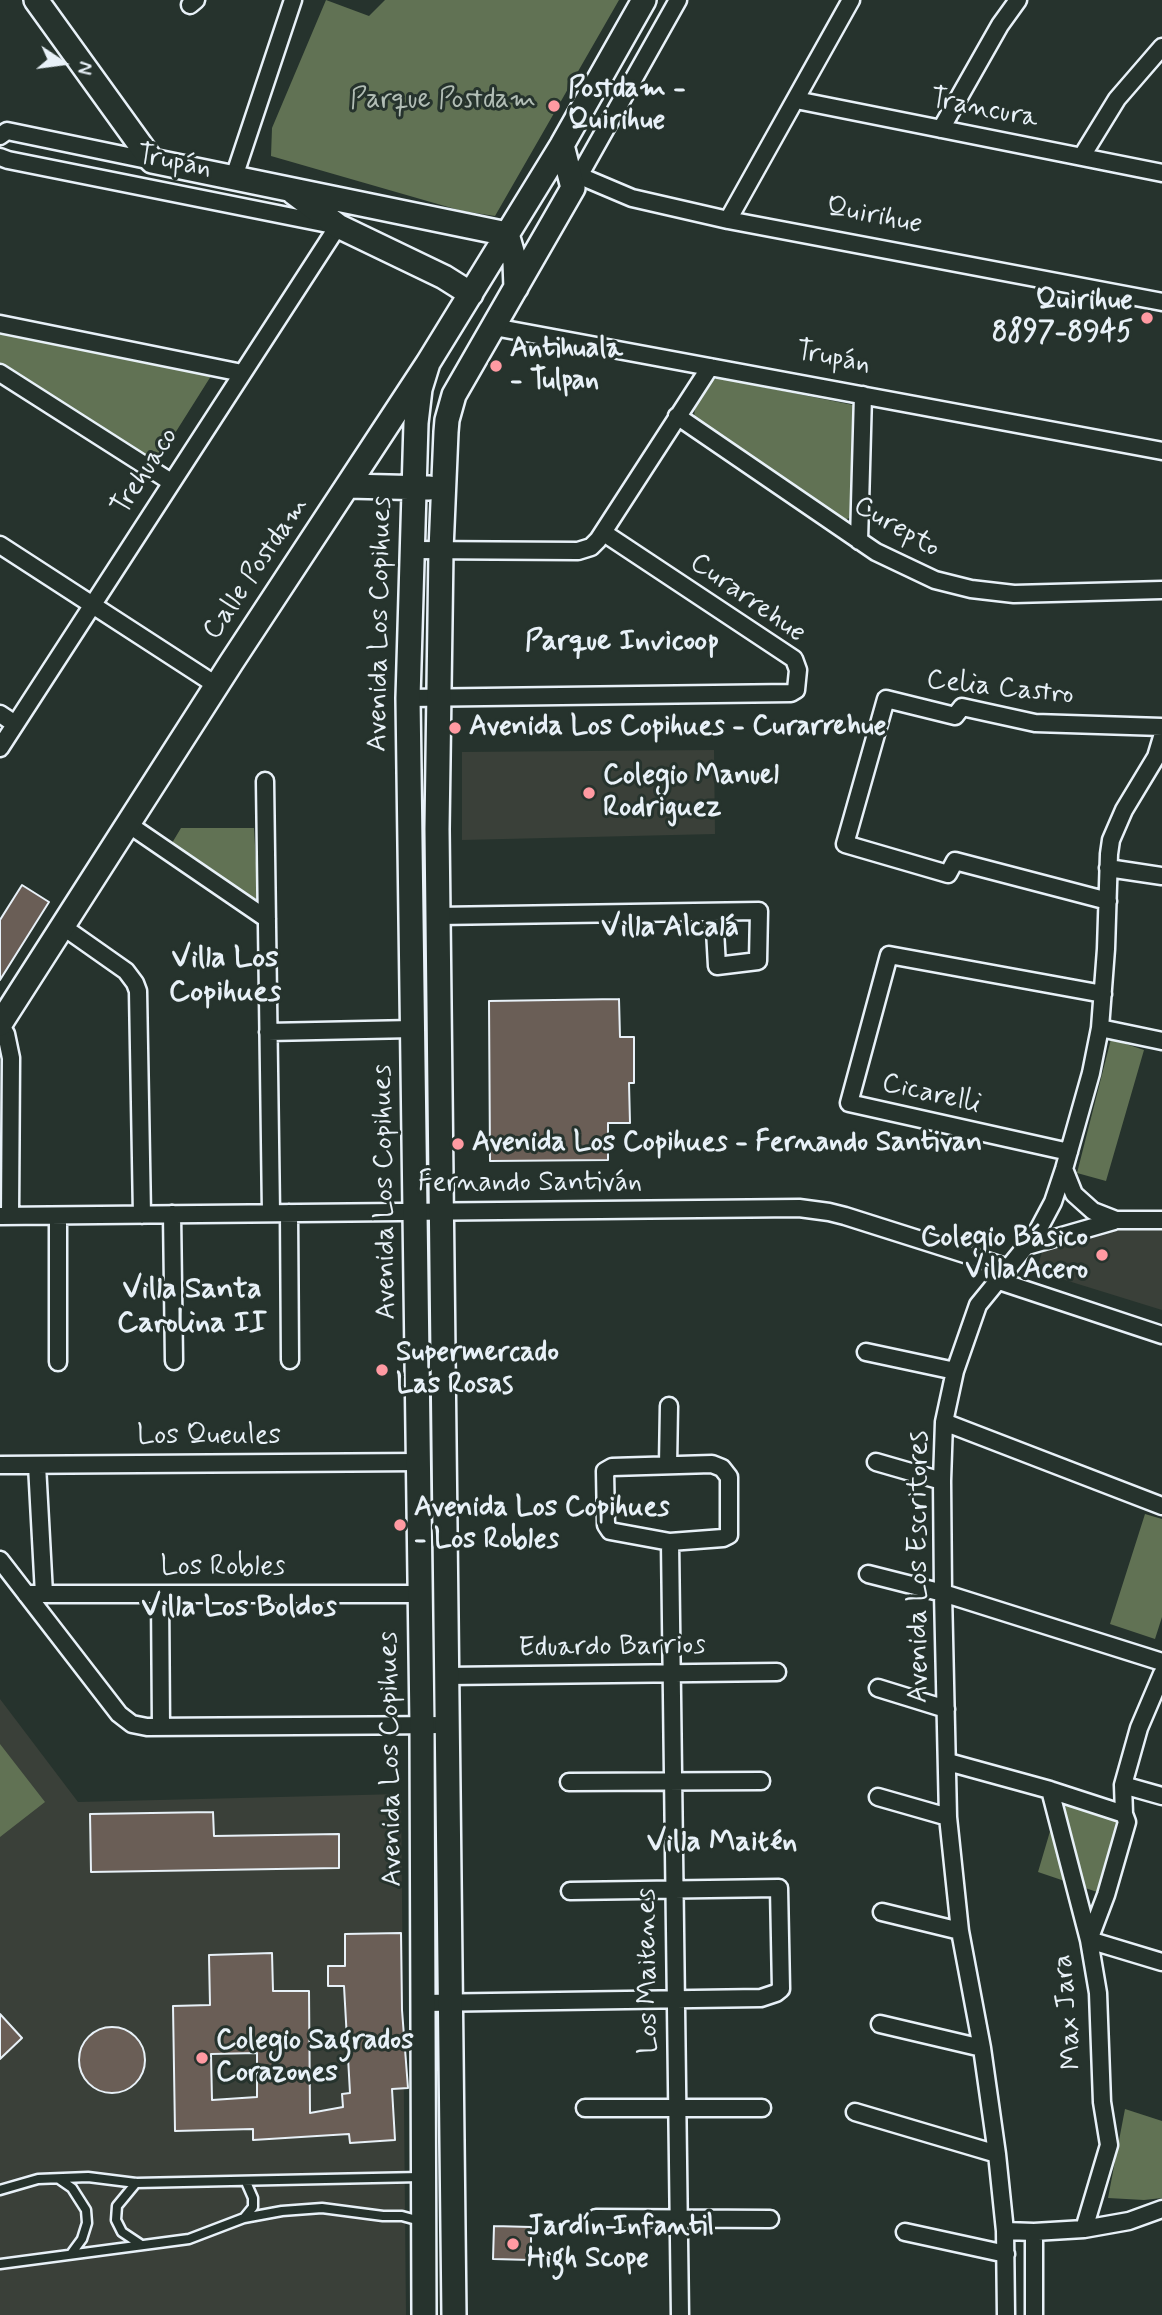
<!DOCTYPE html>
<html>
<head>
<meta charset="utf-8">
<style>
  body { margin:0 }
  #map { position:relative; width:1162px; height:2315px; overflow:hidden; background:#26332d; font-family:Mynerve,sans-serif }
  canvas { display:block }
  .north { position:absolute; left:28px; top:28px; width:70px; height:70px; -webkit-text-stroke:5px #26332d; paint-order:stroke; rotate:103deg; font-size:19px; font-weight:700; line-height:28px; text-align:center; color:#e8f1f8 }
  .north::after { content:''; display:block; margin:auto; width:24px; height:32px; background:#e8f1f8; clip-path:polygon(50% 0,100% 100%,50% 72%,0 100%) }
</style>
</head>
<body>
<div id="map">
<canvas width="1162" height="2315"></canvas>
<div class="north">N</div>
</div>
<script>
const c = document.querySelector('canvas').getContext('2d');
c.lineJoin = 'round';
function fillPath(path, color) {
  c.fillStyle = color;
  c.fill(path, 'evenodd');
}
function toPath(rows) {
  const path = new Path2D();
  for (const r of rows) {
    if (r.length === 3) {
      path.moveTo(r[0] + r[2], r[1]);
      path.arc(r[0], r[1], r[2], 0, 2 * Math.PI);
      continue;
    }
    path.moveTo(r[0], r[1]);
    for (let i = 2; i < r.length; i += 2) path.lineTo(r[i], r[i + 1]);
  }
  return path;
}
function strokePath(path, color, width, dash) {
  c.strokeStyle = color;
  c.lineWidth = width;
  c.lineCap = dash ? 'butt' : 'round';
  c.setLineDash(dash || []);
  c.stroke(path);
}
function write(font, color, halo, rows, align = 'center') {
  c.font = font + ' Mynerve,sans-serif';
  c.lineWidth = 6;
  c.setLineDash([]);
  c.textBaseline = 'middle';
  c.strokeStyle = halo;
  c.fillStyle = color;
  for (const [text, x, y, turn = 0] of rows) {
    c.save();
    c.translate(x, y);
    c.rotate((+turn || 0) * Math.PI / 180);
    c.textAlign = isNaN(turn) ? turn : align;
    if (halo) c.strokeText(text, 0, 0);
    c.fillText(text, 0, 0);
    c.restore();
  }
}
const built = toPath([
  [714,750,715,834,462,840,462,752],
  [1162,1226,1162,1310,1036,1271,1046,1240,1110,1229],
  [0,1699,78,1802,401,1794,406,2315,0,2315]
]);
const green = toPath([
  [326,0,369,16,385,0,619,0,495,216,462,211,271,156,272,128],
  [0,333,209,373,211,376,160,457,154,460,0,363],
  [718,378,853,405,852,517,844,520,838,519,694,418,695,406,711,381],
  [181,828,254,828,258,898,249,900,172,843],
  [1111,1039,1144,1050,1106,1181,1077,1173],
  [1145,1514,1162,1519,1162,1617,1155,1639,1110,1624],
  [0,1744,45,1802,0,1837],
  [1059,1801,1127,1822,1106,1895,1038,1872],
  [1125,2109,1162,2121,1162,2198,1144,2200,1108,2198]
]);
const building = toPath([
  [22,885,49,902,0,980,0,920,22,885],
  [619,999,620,1037,634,1037,634,1083,629,1083,630,1123,608,1123,608,1160,490,1161,489,1001,619,999],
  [213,1812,214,1836,339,1834,339,1868,91,1872,90,1814,213,1812],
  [401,1933,402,2010,408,2088,392,2089,395,2140,350,2143,349,2134,253,2140,253,2129,175,2131,173,2006,210,2005,209,1955,272,1953,273,1991,309,1991,310,2113,343,2107,342,2094,350,2093,344,1986,328,1986,328,1966,345,1966,345,1934,401,1933],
  [257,2053,257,2097,212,2100,211,2054,257,2053],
  [0,2014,22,2038,0,2059,0,2014],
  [112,2060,33],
  [494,2226,531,2227,531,2260,493,2259,494,2226]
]);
const lane = toPath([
  [59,2179,72,2188,86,2210,87,2223,82,2239,71,2254],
  [136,2183,117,2206,116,2220,122,2232,140,2244],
  [0,2190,38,2179,88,2177,136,2183,420,2177],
  [244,2218,253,2207,253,2198,246,2182],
  [0,2264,189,2239,244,2218,282,2211,322,2208,383,2216,402,2216,420,2221]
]);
const street = toPath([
  [190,5,196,0],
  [796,100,1162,173],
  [941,129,1000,25,1018,0],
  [0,136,7,131,12,132,152,161],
  [1082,156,1117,99,1162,47],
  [0,157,8,160,338,226,0,748],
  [580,176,632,198,728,220,1162,302],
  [234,177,293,0],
  [574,185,678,0],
  [728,220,851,0],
  [0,324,242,373],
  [494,327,1162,451],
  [0,373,171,482],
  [677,416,876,552,935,580,971,589,1014,594,1162,590],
  [859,541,863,395],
  [0,545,216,685],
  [412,550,578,551,591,547,598,540,710,367],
  [408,698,791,693,796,690,798,670,794,659,604,533],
  [0,714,15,724],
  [265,781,271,1213],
  [128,824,267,919],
  [1108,868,1162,876],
  [1108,901,955,861,948,874,845,844,886,699,955,716,962,707,1035,723,1162,727],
  [438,916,759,911,758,961,717,966,714,912],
  [62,926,126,971,135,983,138,991,142,1215],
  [0,1024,6,1034,11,1058,10,1216],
  [1100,1028,1162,1041],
  [268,1032,413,1029],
  [1069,1152,849,1103,889,955,1103,994],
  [1064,1169,1074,1194,1093,1211,1116,1220,1162,1220],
  [289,1213,290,1360],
  [172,1214,174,1361],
  [0,1216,799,1208,829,1212,845,1216,1009,1268],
  [1027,1246,1114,1221],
  [999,1281,1162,1335],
  [866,1352,955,1371],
  [58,1362,58,1216],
  [944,1422,1162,1506],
  [876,1462,942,1481],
  [712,1464,722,1468,729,1477,729,1535,723,1538,670,1542,610,1531,606,1525,605,1471,612,1467,712,1464],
  [0,1465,419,1462],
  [37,1465,44,1594],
  [668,1465,669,1406],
  [670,1542,680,2315],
  [0,1560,119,1714,132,1724,147,1727,448,1725],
  [868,1574,943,1593,1162,1662],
  [26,1594,421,1594],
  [160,1594,161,1727],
  [447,1676,777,1672],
  [878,1688,946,1709],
  [948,1762,1050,1790,1124,1814],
  [569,1782,761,1781],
  [1123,1785,1162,1796],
  [1050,1790,1089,1940,1162,1962],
  [878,1797,948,1817],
  [882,1912,960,1931],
  [424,2003,761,1998,776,1993,781,1989,779,1888,570,1891],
  [880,2024,982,2048],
  [585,2108,762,2108],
  [855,2112,997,2154],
  [596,2218,770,2219],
  [1084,2229,1109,2145,1102,2102,1098,1993,1089,1940,1106,1895,1127,1822,1124,1814,1123,1785,1139,1728,1162,1674],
  [1005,2231,1034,2232,1084,2229,1129,2221,1162,2209],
  [905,2232,1006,2254],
  [1006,2315,1005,2231,997,2154,982,2048,960,1931,948,1817,943,1593,942,1481,944,1422,955,1371,978,1305,1036,1234,1053,1202,1064,1169,1091,1073,1100,1028,1106,949,1109,854,1111,840,1124,810,1156,757,1162,737],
  [1034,2315,1034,2232]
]);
const secondary = toPath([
  [36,0,152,161,507,234,515,262,516,288],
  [293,192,338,226,444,277,471,294],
  [348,486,429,488],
  [0,1024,231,663,428,363,562,145,644,0],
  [424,2315,422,1725,408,698,416,423,420,389,428,363],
  [454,2315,437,829,441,550,446,432,447,420,454,395,573,188,562,145]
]);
const markers = [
  [554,106,7,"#ff9aa2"],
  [1147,318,7,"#ff9aa2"],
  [496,366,7,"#ff9aa2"],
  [455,728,7,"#ff9aa2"],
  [589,793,7,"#ff9aa2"],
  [458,1144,7,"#ff9aa2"],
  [1102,1255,7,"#ff9aa2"],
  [382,1370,7,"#ff9aa2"],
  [400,1525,7,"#ff9aa2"],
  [202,2058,7,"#ff9aa2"],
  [513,2244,7,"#ff9aa2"]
];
const poiNames = [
  ["Postdam -",568,90],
  ["Quirihue",568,122],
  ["Quirihue",1133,302,"right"],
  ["8897-8945",1133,334,"right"],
  ["Antihuala",510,350],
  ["- Tulpan",510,382],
  ["Avenida Los Copihues - Curarrehue",469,728],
  ["Colegio Manuel",603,777],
  ["Rodriguez",603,809],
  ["Avenida Los Copihues - Fernando Santivan",472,1144],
  ["Colegio Básico",1088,1239,"right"],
  ["Villa Acero",1088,1271,"right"],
  ["Supermercado",396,1354],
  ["Las Rosas",396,1386],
  ["Avenida Los Copihues",414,1509],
  ["- Los Robles",414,1541],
  ["Colegio Sagrados",216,2042],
  ["Corazones",216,2074],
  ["Jardín Infantil",527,2228],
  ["High Scope",527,2260]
];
const parkNames = [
  ["Parque Postdam",443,101]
];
const streetNames = [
  ["Trancura",984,110,11],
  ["Trupán",174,163,11],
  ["Quirihue",874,217,11],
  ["Trupán",833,359,11],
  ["Trehuaco",146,472,-57],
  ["Curepto",896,528,30],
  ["Calle Postdam",257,569,-56],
  ["Curarrehue",747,599,35],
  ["Avenida Los Copihues",381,624,-89],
  ["Celia Castro",1000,689,6],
  ["Cicarelli",931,1095,13],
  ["Fernando Santiván",530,1184],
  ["Avenida Los Copihues",386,1192,-91],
  ["Los Queules",209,1437],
  ["Avenida Los Escritores",920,1567,-90],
  ["Los Robles",223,1568],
  ["Eduardo Barrios",612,1648,-1],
  ["Avenida Los Copihues",392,1759,-91],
  ["Los Maitenes",649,1971,-91],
  ["Max Jara",1069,2012,-95]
];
const neighbourhoodNames = [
  ["Parque Invicoop",622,643],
  ["Villa Alcalá",670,929],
  ["Villa Los",225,960],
  ["Copihues",225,994],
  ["Villa Santa",192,1291],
  ["Carolina II",192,1325],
  ["Villa Los Boldos",239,1609],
  ["Villa Maitén",722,1844]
];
fillPath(built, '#3a4039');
fillPath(green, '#617254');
fillPath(building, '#6a5e56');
strokePath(building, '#e8f1f8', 2);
strokePath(lane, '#e8f1f8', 13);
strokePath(street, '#e8f1f8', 21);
strokePath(secondary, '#e8f1f8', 28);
strokePath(lane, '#26332d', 8);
strokePath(street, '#26332d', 16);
strokePath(secondary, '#26332d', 23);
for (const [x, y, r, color] of markers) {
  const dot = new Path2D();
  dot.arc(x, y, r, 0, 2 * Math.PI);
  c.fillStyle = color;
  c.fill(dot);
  strokePath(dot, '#26332d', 2.5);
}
write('bold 28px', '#e8f1f8', '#26332d', poiNames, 'left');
write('28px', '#b2beb6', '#26332d', parkNames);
write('28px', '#e8f1f8', '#26332d', streetNames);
write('bold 30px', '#e8f1f8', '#26332d', neighbourhoodNames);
</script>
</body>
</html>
